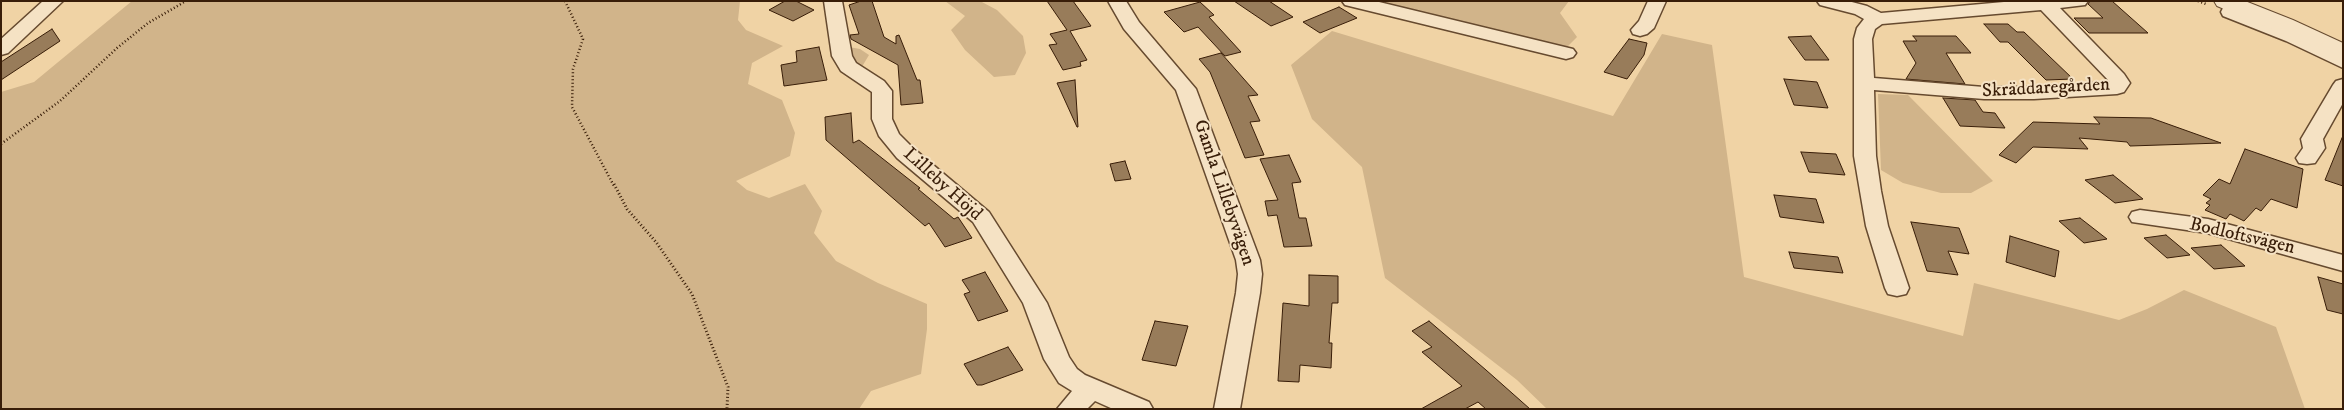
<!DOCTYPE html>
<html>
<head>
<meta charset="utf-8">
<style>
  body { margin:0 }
  #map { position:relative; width:2344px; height:410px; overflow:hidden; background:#f0d3a5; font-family:"IM FELL DW Pica",serif }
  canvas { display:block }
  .frame { position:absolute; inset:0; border:2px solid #381d08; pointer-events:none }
</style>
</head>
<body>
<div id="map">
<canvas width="2344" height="410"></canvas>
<div class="frame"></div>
</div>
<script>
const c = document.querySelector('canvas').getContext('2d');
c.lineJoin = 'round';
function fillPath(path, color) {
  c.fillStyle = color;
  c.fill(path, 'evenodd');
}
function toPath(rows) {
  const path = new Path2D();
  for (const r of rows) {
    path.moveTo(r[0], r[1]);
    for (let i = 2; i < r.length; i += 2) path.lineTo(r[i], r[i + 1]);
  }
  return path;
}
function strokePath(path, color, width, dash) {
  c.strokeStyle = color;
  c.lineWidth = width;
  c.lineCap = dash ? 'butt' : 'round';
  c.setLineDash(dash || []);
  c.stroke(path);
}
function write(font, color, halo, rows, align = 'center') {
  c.font = font + ' "IM FELL DW Pica",serif';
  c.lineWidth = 4;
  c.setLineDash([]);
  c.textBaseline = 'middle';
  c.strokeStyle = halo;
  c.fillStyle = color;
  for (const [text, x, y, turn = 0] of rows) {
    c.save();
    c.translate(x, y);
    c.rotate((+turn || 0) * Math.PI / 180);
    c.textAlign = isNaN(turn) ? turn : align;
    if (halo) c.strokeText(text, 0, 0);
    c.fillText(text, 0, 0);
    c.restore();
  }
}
const green = toPath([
  [132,1,740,1,738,20,746,30,783,46,752,63,748,84,782,100,795,133,790,156,736,181,747,190,769,198,805,184,822,211,814,233,836,261,878,283,927,304,927,329,921,374,871,391,859,409,1,409,1,92,34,82],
  [945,1,980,1,997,10,1023,36,1026,53,1015,75,994,77,965,50,951,30,965,16],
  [1360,1,1569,1,1560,13,1577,37,1565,49],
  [1332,31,1613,116,1662,34,1712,45,1744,277,1963,336,1974,283,2119,320,2147,309,2184,290,2276,327,2305,409,1547,409,1517,380,1385,278,1362,167,1312,119,1291,65],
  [849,47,860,49,869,55,863,65,857,69,848,57,853,54],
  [1878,94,1908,95,1993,181,1971,193,1941,193,1903,183,1881,170]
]);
const building = toPath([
  [785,1,796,1,814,10,793,21,769,10,785,1],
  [861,1,872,1,884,37,896,44,896,36,899,35,917,80,920,80,923,103,901,105,898,65,851,39,850,35,859,34,849,5,861,1],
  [1047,1,1073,1,1091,26,1070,31,1087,60,1080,62,1081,66,1063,70,1049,45,1057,44,1050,34,1067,30,1047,1],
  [1234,1,1269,1,1293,17,1271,26,1234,1],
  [2090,1,2112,1,2148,33,2089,33,2074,18,2103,18,2088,4,2090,1],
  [1200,2,1214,15,1209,17,1241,52,1225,56,1198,27,1184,32,1164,12,1200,2],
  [1339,7,1357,18,1320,33,1303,22,1339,7],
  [1984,24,2008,24,2017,32,2024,32,2073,79,2046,80,2008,42,2000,42,1984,24],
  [52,29,60,41,1,80,1,62,52,29],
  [1811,36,1829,60,1805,60,1788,37,1811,36],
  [1913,36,1956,36,1971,53,1946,53,1965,84,1906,79,1916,63,1903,41,1917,41,1913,36],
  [1629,39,1647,43,1644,55,1627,79,1604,72,1629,39],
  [819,47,827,80,784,86,781,65,797,62,796,51,819,47],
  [1221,53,1258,95,1248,96,1260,121,1250,122,1264,155,1245,158,1210,72,1199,59,1221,53],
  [1784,79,1817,82,1828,108,1794,105,1784,79],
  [1075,80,1078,127,1077,127,1057,83,1075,80],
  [1943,98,1975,100,1983,112,1995,113,2005,128,1960,126,1943,98],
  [851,113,853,143,859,140,920,188,918,189,954,219,958,217,972,238,945,247,929,223,925,226,826,140,825,117,851,113],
  [2094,117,2151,118,2221,143,2130,146,2127,142,2079,138,2088,149,2033,147,2016,163,1999,155,2033,122,2100,124,2094,117],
  [2342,138,2343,138,2343,186,2325,180,2342,138],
  [2245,149,2303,169,2297,208,2271,199,2261,211,2256,208,2244,221,2230,214,2226,219,2205,210,2210,205,2206,203,2211,199,2203,195,2219,179,2230,184,2245,149],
  [1801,152,1836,154,1845,175,1809,172,1801,152],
  [1289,155,1301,182,1292,183,1299,218,1306,218,1312,246,1284,247,1277,215,1268,216,1265,201,1278,200,1260,159,1289,155],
  [1125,161,1131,179,1115,181,1110,164,1125,161],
  [2113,175,2143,199,2115,203,2085,180,2113,175],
  [1774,195,1816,199,1824,223,1780,217,1774,195],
  [2080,218,2107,239,2084,243,2059,221,2080,218],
  [1911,222,1959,228,1969,254,1948,251,1958,275,1927,271,1911,222],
  [2166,235,2190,255,2167,258,2144,238,2166,235],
  [2010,236,2059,251,2055,277,2006,262,2010,236],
  [2221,245,2245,266,2214,269,2191,248,2221,245],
  [1789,252,1838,257,1843,273,1794,268,1789,252],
  [985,272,1008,311,978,321,964,294,970,292,962,280,985,272],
  [1309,275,1338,276,1338,303,1332,303,1329,343,1332,343,1331,368,1300,365,1299,382,1278,381,1283,303,1309,306,1309,275],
  [2318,277,2343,284,2343,314,2327,310,2318,277],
  [1155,321,1188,326,1176,366,1142,360,1155,321],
  [1429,321,1486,370,1530,409,1486,409,1478,402,1465,409,1421,409,1462,386,1422,352,1432,347,1412,331,1429,321],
  [1008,347,1023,370,982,385,977,385,964,364,1008,347]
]);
const pathFar1 = toPath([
  [565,1,583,39,573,69,572,107,614,186],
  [2198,1,2206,4],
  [1,144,60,101,117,48,148,23,186,1]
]);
const path = toPath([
  [614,184,627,209,656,242,692,294,728,387,727,409]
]);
const minor = toPath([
  [43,1,63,1,8,53,1,55,1,39,43,1],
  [824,1,842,1,852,56,856,63,884,81,892,91,892,119,899,134,913,148,989,212,1047,303,1069,357,1077,369,1085,375,1149,402,1153,409,1113,409,1095,401,1087,409,1057,409,1072,391,1059,383,1044,359,1023,303,973,222,897,158,879,136,872,119,872,92,841,71,832,56,824,1],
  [1108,1,1126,1,1139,22,1196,89,1260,260,1262,274,1260,293,1240,409,1214,409,1236,293,1238,274,1236,260,1176,90,1124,29,1108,1],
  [1342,1,1375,1,1573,49,1576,53,1573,57,1566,59,1345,5,1342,1],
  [1648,1,1666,1,1654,28,1647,34,1640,36,1633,34,1631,30,1639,21,1648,1],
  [1817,1,1848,1,1867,6,1881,13,2015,1,2088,1,2085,5,2060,8,2124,74,2130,83,2124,92,2117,94,2034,99,1984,99,1874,90,1876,156,1881,191,1888,226,1909,288,1906,294,1897,296,1888,294,1885,288,1866,226,1854,156,1854,39,1857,28,1864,19,1855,14,1820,5,1817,1],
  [2041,10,2110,82,2034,87,1984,87,1874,78,1872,39,1875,29,1882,24,2041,10],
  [2240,2,2246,3,2249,7,2245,12,2300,33,2343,54,2343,68,2286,41,2223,16,2221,12,2223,8,2240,2],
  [2343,79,2343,103,2323,139,2325,148,2315,163,2307,164,2299,163,2296,158,2303,148,2301,139,2333,85,2336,81,2343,79],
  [2140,210,2208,219,2343,255,2343,271,2207,233,2132,222,2129,217,2132,212,2140,210]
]);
const tertiary = toPath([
  [2214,1,2245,1,2293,20,2343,43,2343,59,2217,6,2214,1]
]);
const streetNames = [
  ["Skräddaregården",2046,89,-3],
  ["Lilleby Höjd",942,185,42],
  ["Gamla Lillebyvägen",1223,193,71],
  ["Bodloftsvägen",2242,237,13]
];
fillPath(green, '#d1b48a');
fillPath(building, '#987c5a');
strokePath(building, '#381d08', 1);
strokePath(minor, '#664a2f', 3);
strokePath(tertiary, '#664a2f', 2);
strokePath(pathFar1, '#381d08', 2.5, [1, 2.5]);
strokePath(path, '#381d08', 3, [1, 2.5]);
fillPath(minor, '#f5e2c4');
fillPath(tertiary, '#f5e2c4');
write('19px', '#381d08', '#f5e2c4', streetNames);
</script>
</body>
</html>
